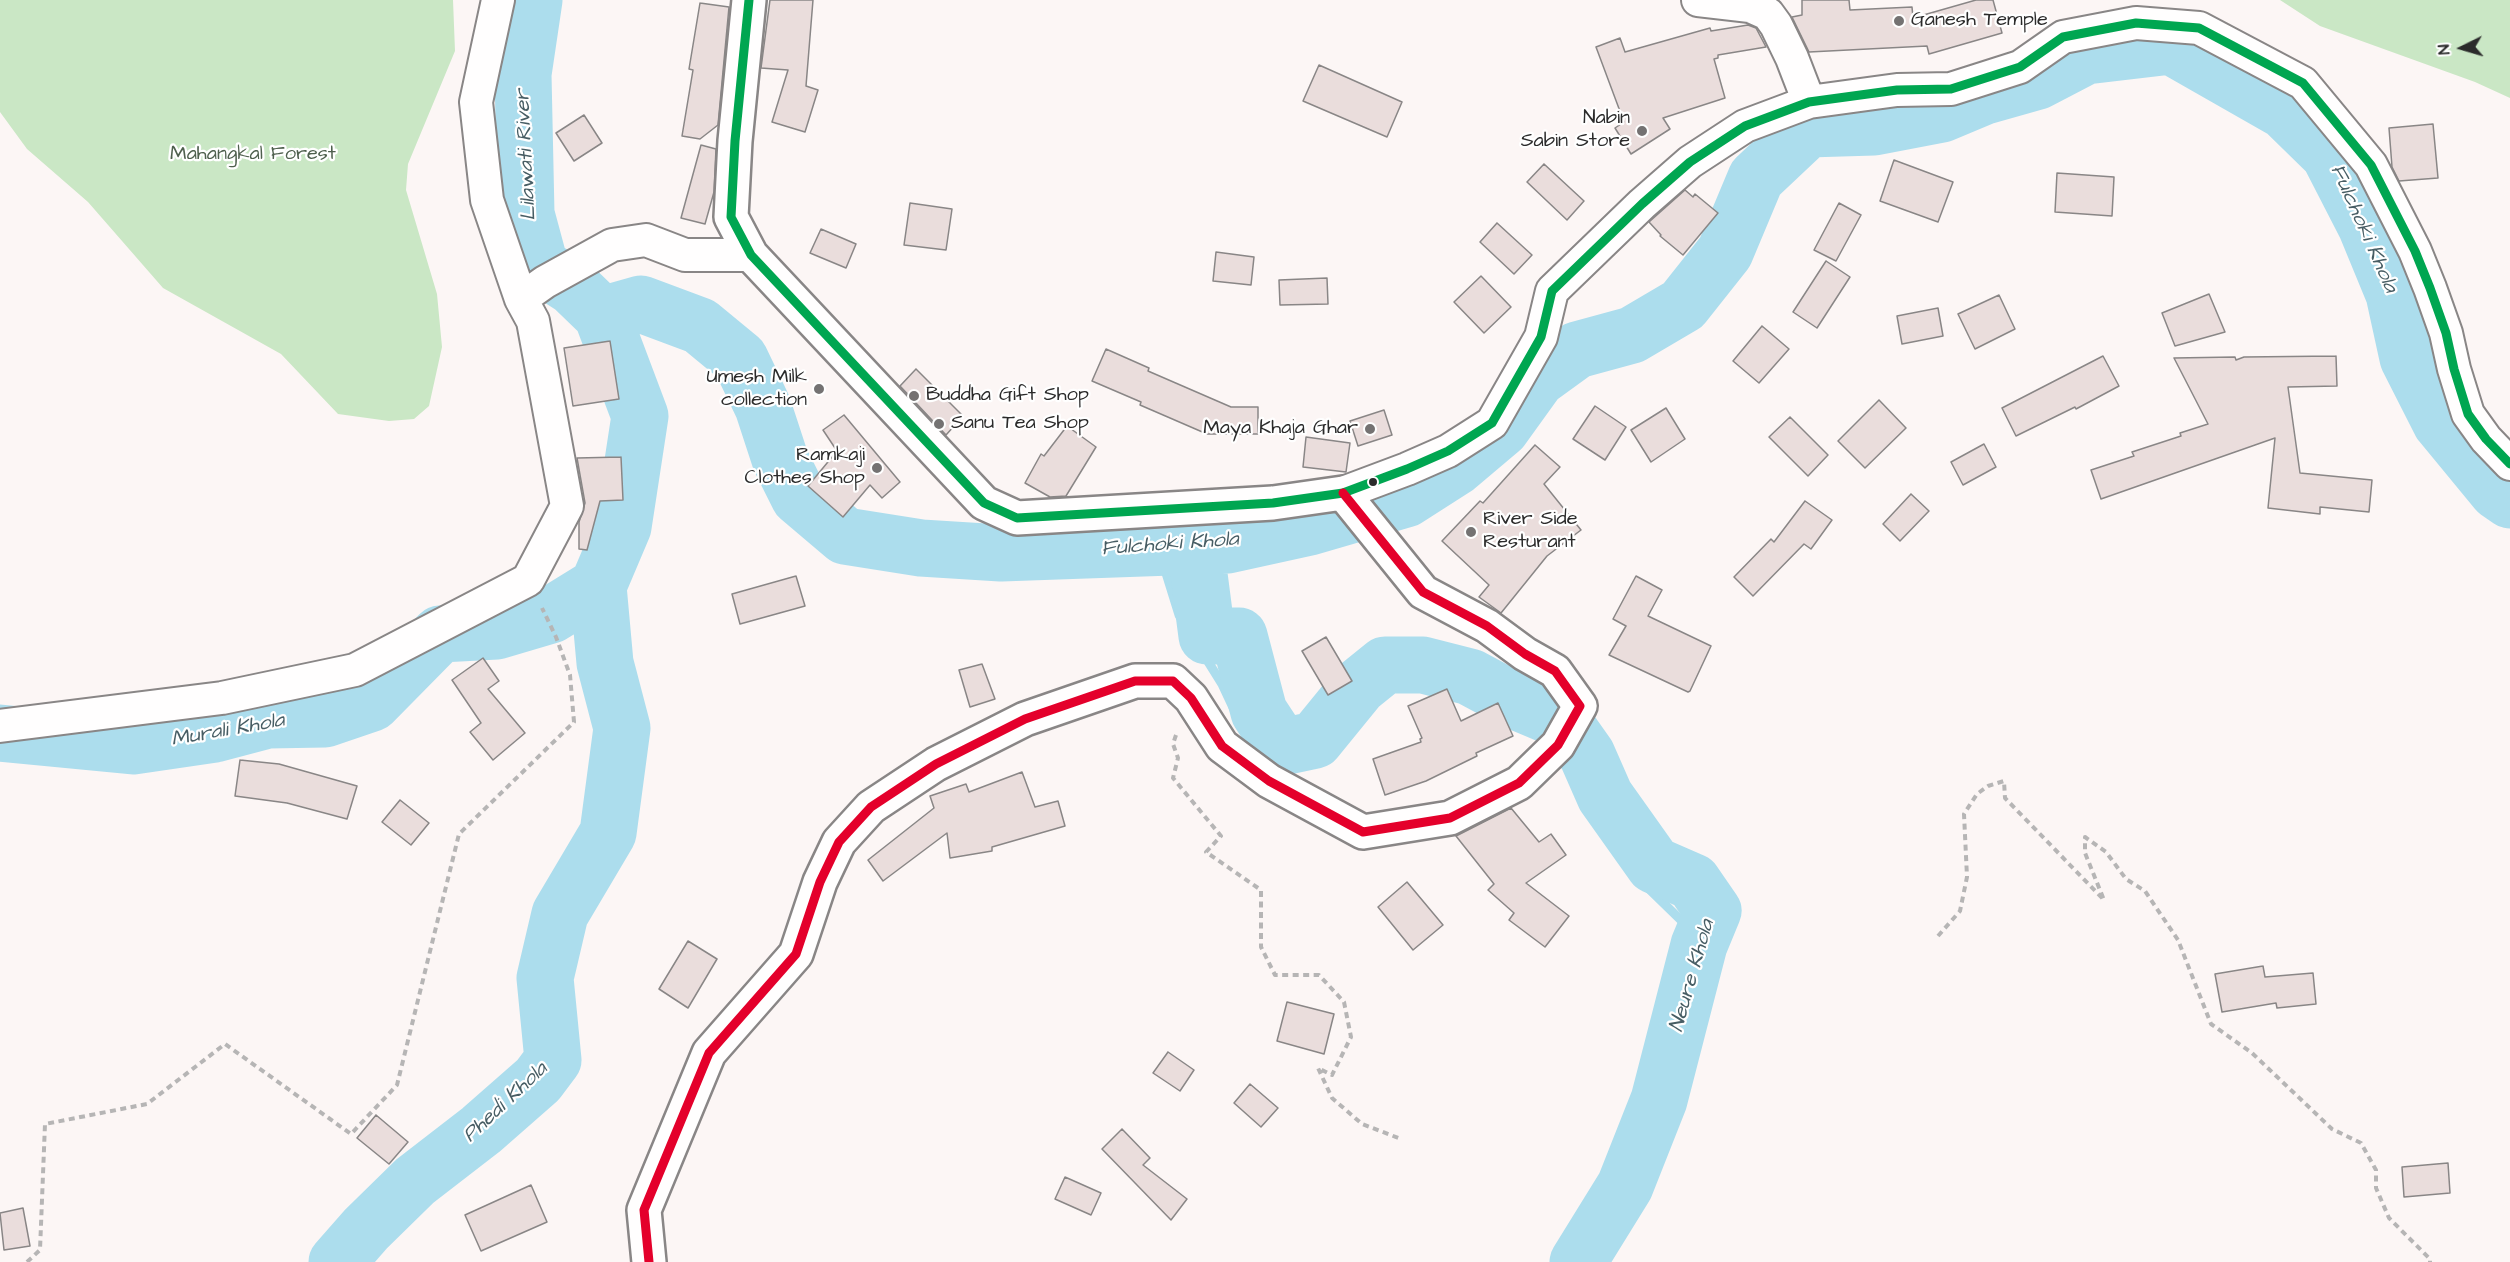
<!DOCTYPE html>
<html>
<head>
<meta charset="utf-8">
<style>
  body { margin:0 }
  #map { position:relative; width:2510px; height:1262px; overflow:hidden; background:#fcf6f5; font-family:"Architects Daughter",sans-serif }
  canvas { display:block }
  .north { position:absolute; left:2432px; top:18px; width:60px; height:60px; -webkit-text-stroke:4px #fff; paint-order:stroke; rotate:265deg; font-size:16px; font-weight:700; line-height:24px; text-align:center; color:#2b2b2b }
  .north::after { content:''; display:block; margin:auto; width:21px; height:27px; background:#2b2b2b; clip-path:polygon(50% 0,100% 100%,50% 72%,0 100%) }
</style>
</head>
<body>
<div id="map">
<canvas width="2510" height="1262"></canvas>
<div class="north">N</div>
</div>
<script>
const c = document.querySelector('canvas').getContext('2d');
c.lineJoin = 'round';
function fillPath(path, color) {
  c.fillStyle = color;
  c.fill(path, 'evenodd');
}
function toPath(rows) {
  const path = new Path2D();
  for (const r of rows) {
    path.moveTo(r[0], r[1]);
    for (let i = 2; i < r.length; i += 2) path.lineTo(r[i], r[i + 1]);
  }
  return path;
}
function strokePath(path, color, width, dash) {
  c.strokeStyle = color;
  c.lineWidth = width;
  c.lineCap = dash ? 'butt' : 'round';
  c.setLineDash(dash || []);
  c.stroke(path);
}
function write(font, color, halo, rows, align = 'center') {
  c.font = font + ' "Architects Daughter",sans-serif';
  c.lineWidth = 4.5;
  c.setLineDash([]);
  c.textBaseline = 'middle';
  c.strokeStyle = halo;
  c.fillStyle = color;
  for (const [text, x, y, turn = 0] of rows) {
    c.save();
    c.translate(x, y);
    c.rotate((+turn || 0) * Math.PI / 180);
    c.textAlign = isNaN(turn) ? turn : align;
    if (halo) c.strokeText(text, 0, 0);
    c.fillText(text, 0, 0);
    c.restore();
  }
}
const green = toPath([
  [0,0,453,0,455,51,408,164,406,190,437,294,442,347,429,406,414,419,389,421,338,414,281,354,163,288,88,202,27,149,0,112],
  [2280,0,2510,0,2510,98,2475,82,2320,26]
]);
const stream = toPath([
  [1146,547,1165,570,1179,615,1222,684,1252,748,1281,759,1315,733,1357,681,1388,654,1429,651,1535,690],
  [1605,741,1627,822,1649,889,1687,926,1699,945]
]);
const river = toPath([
  [602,315,641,304,700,326,740,359,763,407,780,459,799,497,845,536,921,548,1001,553,1228,545,1310,527,1406,499,1456,467,1501,429,1537,379,1577,350,1632,335,1683,305,1725,252,1756,178,1808,129,1874,127,1942,114,1985,96,2038,81,2086,56,2171,46,2285,111,2329,154,2366,226,2394,294,2408,358,2441,423,2497,491,2510,500],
  [1191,546,1197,559,1207,636,1239,636,1259,712,1282,747,1315,740,1359,686,1385,665,1423,665,1470,677,1513,700,1563,721,1587,755,1605,796,1654,865,1693,882,1713,911,1699,945,1659,1100,1625,1186,1578,1262],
  [0,733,133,746,215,734,268,720,325,719,372,703,440,634,497,631,551,615,598,586,623,527,640,416,602,315,573,287,540,266,526,214,523,74,534,0],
  [337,1262,366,1229,415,1181,481,1130,538,1080,553,1060,545,978,560,914,608,833,622,728,605,663,598,586]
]);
const building = toPath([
  [770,0,813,0,806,86,818,90,805,132,772,122,788,70,761,68,770,0],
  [1802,0,1849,0,1850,10,1912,7,1913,18,1976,0,1993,0,2002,33,1929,54,1927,46,1809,52,1792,17,1802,15,1802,0],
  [700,3,729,7,718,125,700,139,682,136,693,70,689,69,700,3],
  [1748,25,1756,28,1766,47,1718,55,1718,58,1714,59,1725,98,1663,118,1670,129,1631,154,1615,128,1624,122,1596,47,1620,38,1625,52,1710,28,1711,31,1748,25],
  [1319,65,1402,102,1387,137,1303,101,1319,65],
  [584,115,602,143,574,161,556,133,584,115],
  [2433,124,2438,178,2399,181,2392,167,2389,128,2433,124],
  [701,145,716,149,714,192,705,224,681,218,701,145],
  [1894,160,1953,182,1938,222,1880,201,1894,160],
  [1544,164,1584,201,1567,220,1527,182,1544,164],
  [2057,173,2114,177,2112,216,2055,212,2057,173],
  [1685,190,1693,197,1695,194,1718,213,1683,255,1660,236,1661,235,1649,222,1685,190],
  [910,203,952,209,946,250,904,245,910,203],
  [1839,203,1861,215,1836,261,1814,250,1839,203],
  [1497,223,1532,255,1514,274,1480,242,1497,223],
  [821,229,856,244,846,268,810,253,821,229],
  [1216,252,1254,257,1251,285,1213,281,1216,252],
  [1826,261,1850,277,1817,328,1793,312,1826,261],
  [1481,276,1511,307,1484,333,1454,302,1481,276],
  [1327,278,1328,304,1280,305,1279,280,1327,278],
  [2209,294,2225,332,2175,346,2162,313,2209,294],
  [1999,295,2015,329,1975,349,1958,314,1999,295],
  [1938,308,1943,336,1902,344,1897,316,1938,308],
  [1762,326,1789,349,1759,383,1733,361,1762,326],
  [610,341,619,399,573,406,564,348,610,341],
  [1106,349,1149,368,1148,371,1231,407,1258,407,1258,434,1207,434,1140,405,1141,402,1092,381,1106,349],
  [2103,356,2119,386,2076,409,2075,407,2016,436,2002,408,2103,356],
  [2336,356,2337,386,2288,387,2300,473,2372,480,2369,512,2320,507,2320,514,2268,508,2275,438,2101,499,2091,470,2134,456,2132,452,2181,436,2180,433,2208,424,2174,358,2235,357,2236,360,2244,357,2336,356],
  [916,369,963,416,946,435,900,386,916,369],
  [1879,400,1906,428,1865,468,1838,441,1879,400],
  [1595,406,1626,427,1605,460,1573,439,1595,406],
  [1666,408,1685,439,1651,462,1631,430,1666,408],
  [1384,410,1392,435,1358,446,1350,421,1384,410],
  [844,415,900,482,882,498,870,485,843,517,808,486,837,451,823,430,844,415],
  [1790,417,1828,455,1808,476,1769,437,1790,417],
  [1067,426,1096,447,1066,496,1050,497,1025,483,1041,454,1044,456,1067,426],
  [1306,437,1350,443,1346,472,1303,467,1306,437],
  [1984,444,1996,467,1963,485,1951,462,1984,444],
  [1535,445,1560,467,1544,484,1581,530,1547,556,1501,613,1479,597,1489,585,1442,541,1480,501,1483,503,1535,445],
  [621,457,623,500,600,501,587,550,579,549,579,522,585,503,577,458,621,457],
  [1911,494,1929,511,1900,541,1883,524,1911,494],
  [1805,501,1832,520,1811,549,1804,544,1753,596,1734,577,1771,539,1774,542,1805,501],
  [796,576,805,606,740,624,732,594,796,576],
  [1636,576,1662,590,1648,616,1711,646,1690,691,1688,692,1609,655,1626,626,1613,619,1636,576],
  [1326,637,1352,681,1328,695,1302,651,1326,637],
  [483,658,499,681,488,689,525,733,493,760,470,732,481,723,452,680,483,658],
  [982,664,995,699,970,707,959,670,982,664],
  [1447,689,1461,721,1498,703,1513,736,1476,753,1477,756,1426,781,1385,795,1373,759,1421,742,1420,739,1422,738,1408,706,1447,689],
  [240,760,279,764,357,786,347,819,287,803,235,796,240,760],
  [1022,772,1035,807,1058,801,1065,826,992,847,992,851,950,858,947,833,883,881,868,860,934,808,930,796,966,784,969,792,1022,772],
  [400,800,429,823,411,845,382,822,400,800],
  [1511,808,1539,842,1551,834,1566,855,1526,883,1569,916,1545,947,1509,920,1514,913,1488,890,1494,884,1456,836,1511,808],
  [1407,882,1443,925,1413,950,1378,907,1407,882],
  [688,941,717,959,688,1008,659,989,688,941],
  [2263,966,2265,977,2313,973,2316,1004,2277,1008,2276,1003,2222,1012,2215,974,2263,966],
  [1287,1002,1334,1014,1324,1054,1277,1041,1287,1002],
  [1168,1052,1194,1070,1180,1091,1153,1073,1168,1052],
  [1250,1084,1278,1108,1261,1127,1234,1103,1250,1084],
  [376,1115,408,1142,389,1164,357,1138,376,1115],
  [1122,1129,1150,1158,1143,1165,1187,1199,1171,1220,1102,1149,1122,1129],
  [2448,1163,2450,1193,2404,1197,2402,1167,2448,1163],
  [1065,1177,1101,1193,1091,1215,1055,1199,1065,1177],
  [531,1185,547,1222,481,1251,465,1215,531,1185],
  [23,1208,30,1246,4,1250,0,1213,23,1208]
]);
const path = toPath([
  [1176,735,1173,744,1178,758,1173,778,1221,836,1206,852,1261,890,1261,947,1275,975,1319,975,1344,1002,1351,1037,1332,1075,1318,1068,1332,1098,1362,1124,1401,1139],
  [1938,936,1960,911,1967,877,1964,814,1977,794,1988,786,2004,781,2005,798,2104,900,2085,853,2085,837,2106,852,2126,879,2145,891,2178,940,2211,1024,2252,1053,2332,1129,2361,1143,2376,1170,2376,1188,2389,1218,2430,1259,2430,1262],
  [27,1262,40,1250,45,1124,147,1104,225,1044,351,1134,397,1085,459,834,574,722,570,675,556,637,542,608]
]);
const street = toPath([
  [498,0,476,102,487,200,521,299],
  [1698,0,1750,6,1768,14,1776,25,1792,58,1809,102],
  [1343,493,1407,469,1448,451,1492,423,1541,337,1552,291,1642,204,1690,162,1745,126,1809,102,1897,90,1951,89,2020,67,2063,37,2136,23,2199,28,2303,83,2371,165,2415,251,2430,288,2446,333,2454,369,2468,414,2486,439,2510,464],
  [0,726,222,698,355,670,528,580,567,506,533,321,521,299,545,282,612,245,646,240,685,255,751,255]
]);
const secondary = toPath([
  [649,1262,644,1210,709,1053,796,954,820,882,839,842,871,807,936,764,1025,719,1135,681,1173,681,1191,698,1222,746,1269,781,1363,832,1450,818,1519,783,1558,745,1580,706,1555,671,1525,654,1487,626,1423,592,1343,493,1273,503,1017,518,984,503,751,255,731,217,735,141,749,0]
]);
const bus1 = toPath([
  [749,0,735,141,731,217,751,255,984,503,1017,518,1273,503,1343,493,1407,469,1448,451,1492,423,1541,337,1552,291,1642,204,1690,162,1745,126,1809,102,1897,90,1951,89,2020,67,2063,37,2136,23,2199,28,2303,83,2371,165,2415,251,2430,288,2446,333,2454,369,2468,414,2486,439,2510,464]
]);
const bus2 = toPath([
  [649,1262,644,1210,709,1053,796,954,820,882,839,842,871,807,936,764,1025,719,1135,681,1173,681,1191,698,1222,746,1269,781,1363,832,1450,818,1519,783,1558,745,1580,706,1555,671,1525,654,1487,626,1423,592,1343,493]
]);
const markers = [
  [1899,21,6,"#747272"],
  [1642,131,6,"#747272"],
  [819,389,6,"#747272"],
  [914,396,6,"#747272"],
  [939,424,6,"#747272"],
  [1370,429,6,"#747272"],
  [877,468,6,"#747272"],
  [1373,482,5,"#2b2b2b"],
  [1471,532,6,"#747272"]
];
const poiNames = [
  ["Ganesh Temple",1911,21],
  ["Nabin",1630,119,"right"],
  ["Sabin Store",1630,142,"right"],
  ["Umesh Milk",807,378,"right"],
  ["collection",807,401,"right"],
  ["Buddha Gift Shop",926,396],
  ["Sanu Tea Shop",951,424],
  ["Maya Khaja Ghar",1358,429,"right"],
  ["Ramkaji",865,456,"right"],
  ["Clothes Shop",865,479,"right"],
  ["River Side",1483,520],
  ["Resturant",1483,543]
];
const parkNames = [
  ["Mahangkal Forest",253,155]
];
const waterNames = [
  ["Lilawati River",527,155,-93],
  ["Fulchoki Khola",2363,229,66],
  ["Fulchoki Khola",1170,545,-4],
  ["Murali Khola",228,731,-10],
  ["Neure Khola",1693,976,-74],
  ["Phedi Khola",506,1103,-43]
];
fillPath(green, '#cae7c5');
strokePath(stream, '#acdded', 9);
strokePath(river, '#acdded', 57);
fillPath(building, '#eadddc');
strokePath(building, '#898686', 1.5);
strokePath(street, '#898686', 36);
strokePath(secondary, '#898686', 38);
strokePath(path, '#b6b5b5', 4, [6, 4.5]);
strokePath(street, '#fffefe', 32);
strokePath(secondary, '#fffefe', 33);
strokePath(bus1, '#00a651', 9);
strokePath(bus2, '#e4002b', 9);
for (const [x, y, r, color] of markers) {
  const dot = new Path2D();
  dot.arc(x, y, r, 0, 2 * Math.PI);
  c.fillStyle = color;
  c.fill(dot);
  strokePath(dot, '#fff', 2);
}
write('20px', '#2b2b2b', '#fff', poiNames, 'left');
write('20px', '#4f604e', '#fff', parkNames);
write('italic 21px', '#475d64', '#fff', waterNames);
</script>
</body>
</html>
